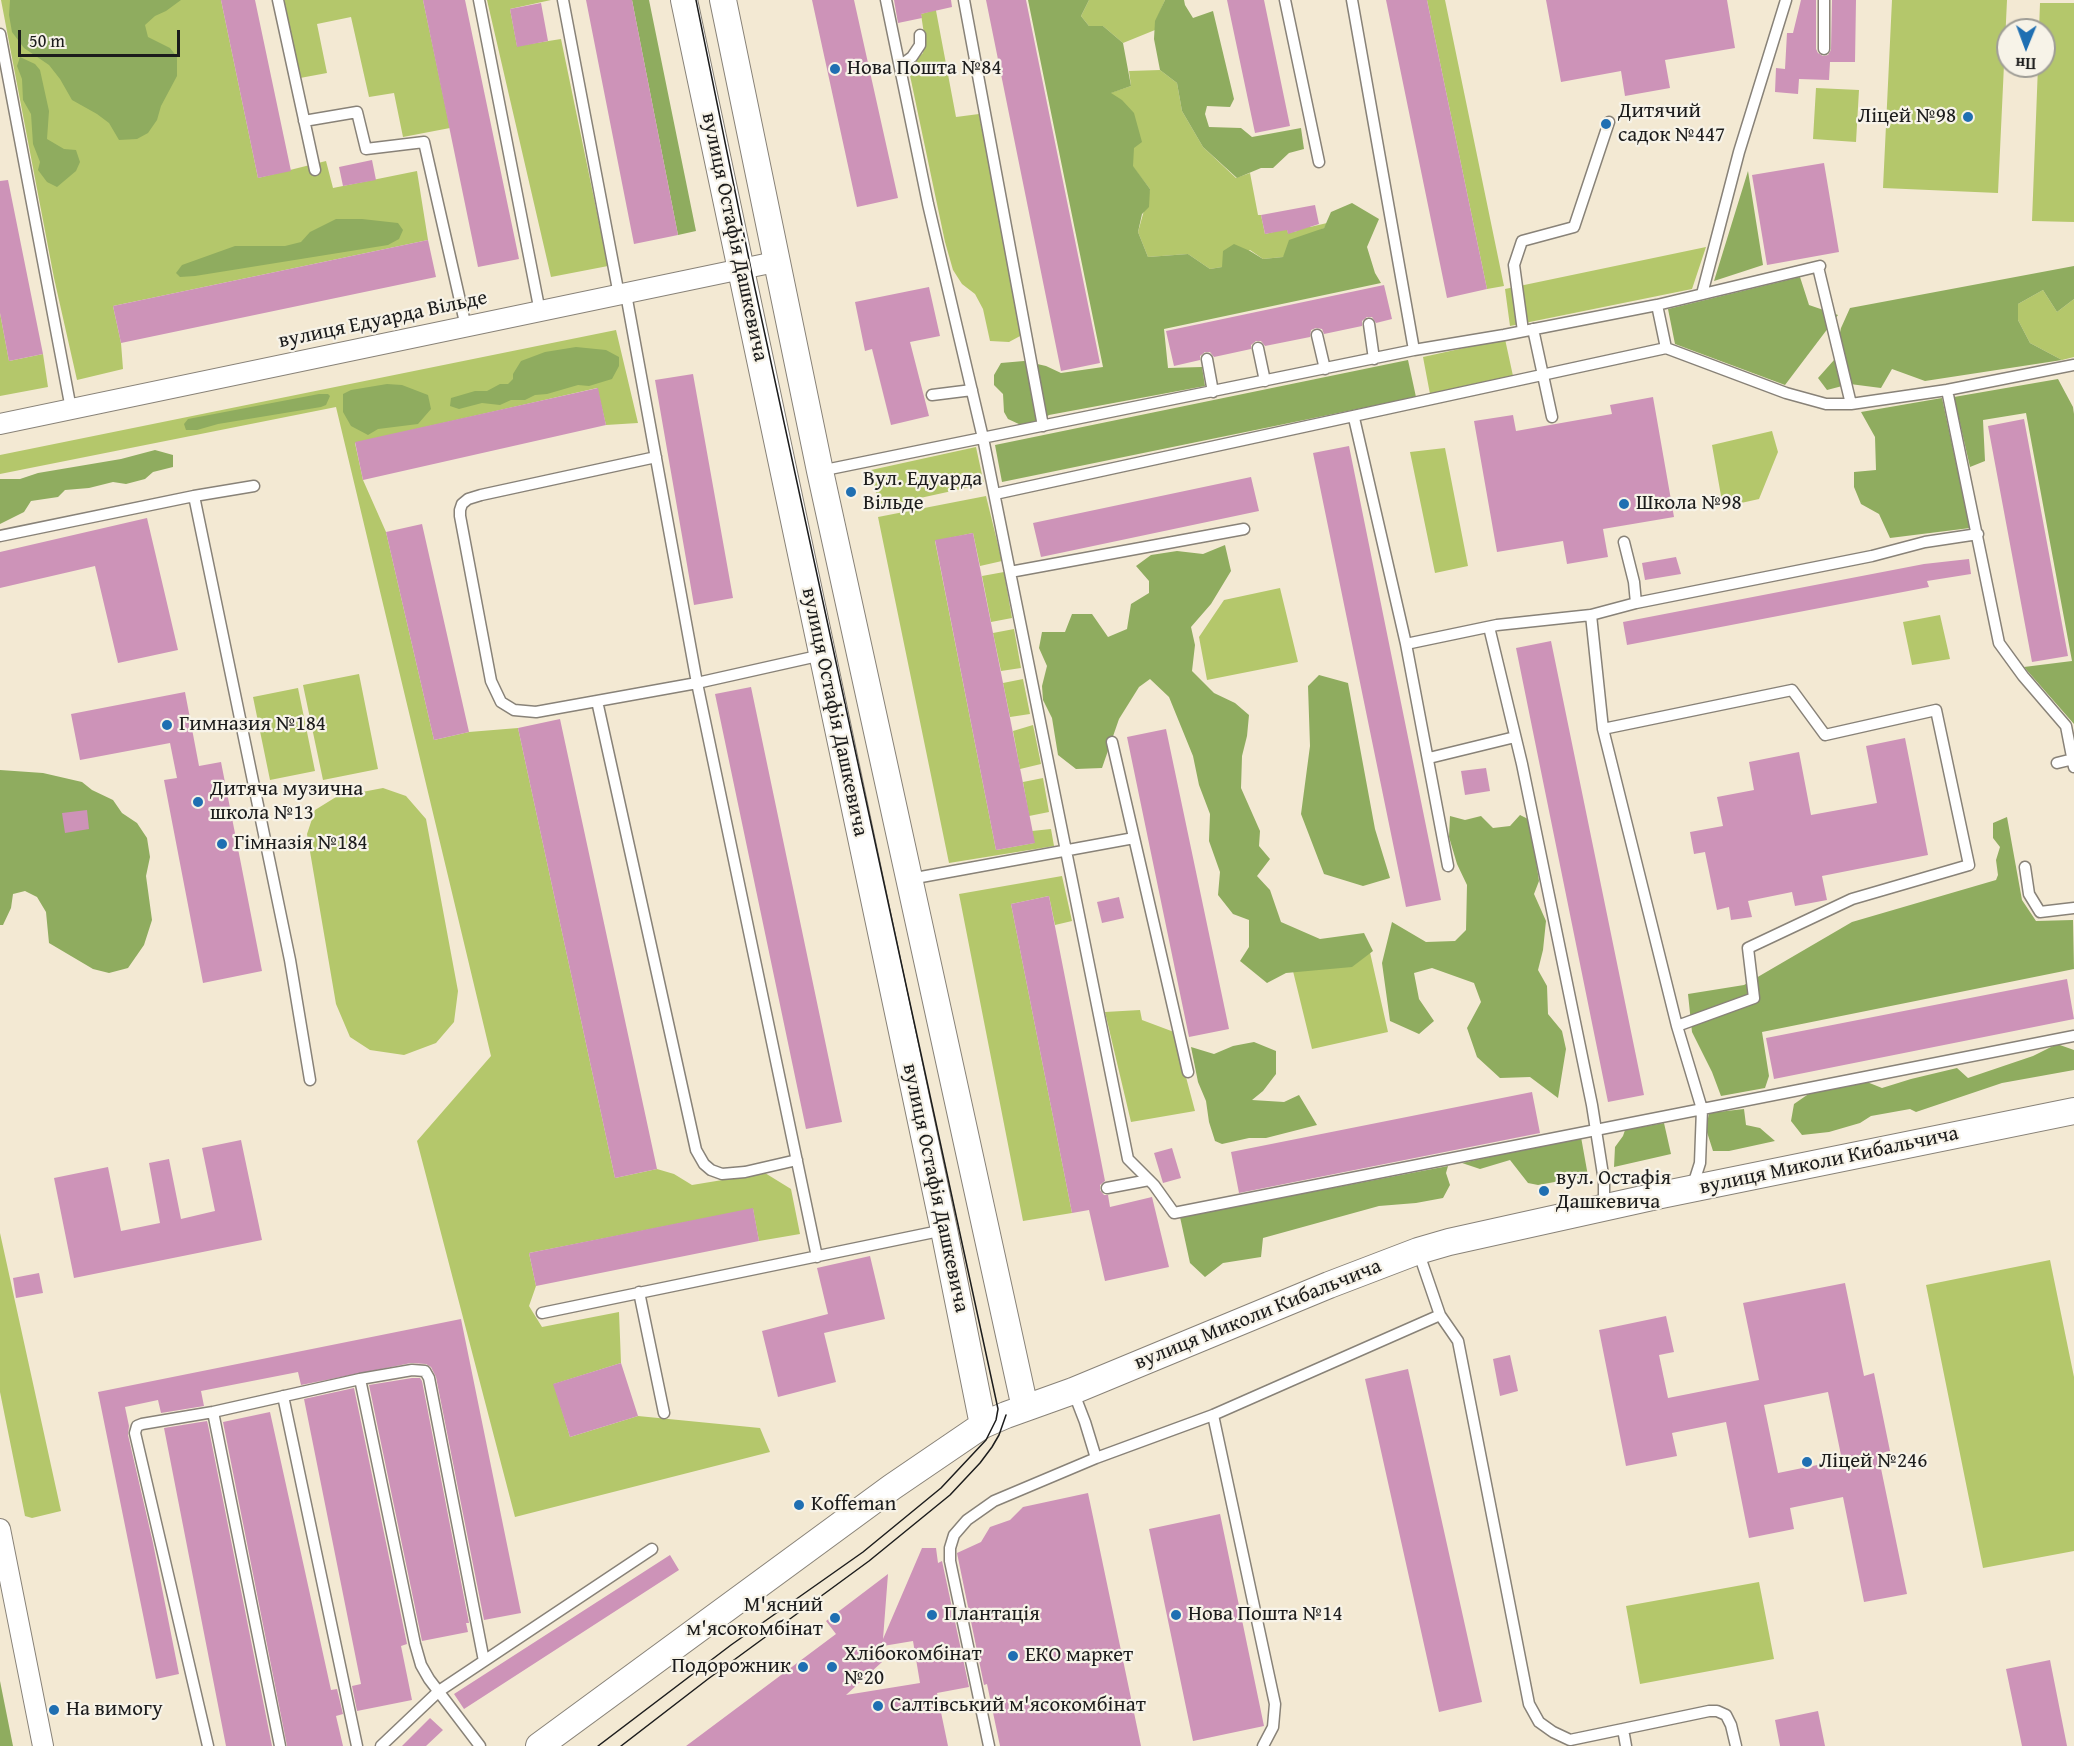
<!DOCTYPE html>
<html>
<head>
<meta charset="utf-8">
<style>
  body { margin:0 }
  #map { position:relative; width:2074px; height:1746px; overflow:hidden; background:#f3e9d3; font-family:"Gentium Book Plus",serif }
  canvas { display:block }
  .north { position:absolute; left:1996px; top:18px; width:60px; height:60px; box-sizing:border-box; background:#f7f3e8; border:2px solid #9f9d96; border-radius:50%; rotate:181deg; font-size:16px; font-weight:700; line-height:24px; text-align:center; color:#1c1c1c }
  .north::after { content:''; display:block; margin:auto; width:21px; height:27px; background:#1f6fb2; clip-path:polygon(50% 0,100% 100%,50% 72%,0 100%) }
  .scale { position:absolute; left:18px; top:30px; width:162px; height:27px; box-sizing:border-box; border:3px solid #1c1c1c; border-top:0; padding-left:8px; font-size:18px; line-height:21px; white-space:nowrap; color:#1c1c1c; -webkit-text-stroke:4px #f7f3e8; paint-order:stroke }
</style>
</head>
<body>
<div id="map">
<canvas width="2074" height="1746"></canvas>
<div class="north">Пн</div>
<div class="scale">50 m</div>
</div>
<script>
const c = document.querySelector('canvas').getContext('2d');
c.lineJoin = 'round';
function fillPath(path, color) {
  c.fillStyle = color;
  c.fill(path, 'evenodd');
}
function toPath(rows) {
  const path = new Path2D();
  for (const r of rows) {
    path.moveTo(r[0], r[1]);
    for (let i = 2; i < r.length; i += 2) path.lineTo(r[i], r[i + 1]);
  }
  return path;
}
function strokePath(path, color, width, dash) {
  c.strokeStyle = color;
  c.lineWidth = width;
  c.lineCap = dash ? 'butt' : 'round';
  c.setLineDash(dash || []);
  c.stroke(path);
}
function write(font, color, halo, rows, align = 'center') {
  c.font = font + ' "Gentium Book Plus",serif';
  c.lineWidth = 4.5;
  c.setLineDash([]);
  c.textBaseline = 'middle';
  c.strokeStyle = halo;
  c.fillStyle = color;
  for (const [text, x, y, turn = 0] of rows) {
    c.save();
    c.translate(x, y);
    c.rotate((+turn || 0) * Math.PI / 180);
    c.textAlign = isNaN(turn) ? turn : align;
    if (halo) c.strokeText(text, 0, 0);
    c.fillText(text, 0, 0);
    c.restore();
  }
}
const green = toPath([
  [1,0,221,0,258,178,326,161,333,188,417,171,428,240,113,306,121,343,123,369,77,380,54,278],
  [284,0,423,0,450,128,403,137,394,93,369,97,351,17,317,24,327,73,300,78],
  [487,0,551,0,510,9,517,46,561,39,608,266,551,277],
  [934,0,956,117,979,114,1022,335,1009,342,990,341,983,309,975,294,962,284,953,270,945,242,908,66,923,53,924,34,921,14,928,12],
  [1089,0,1165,0,1156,21,1155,30,1123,43,1103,26,1089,26,1081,16],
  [1427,0,1445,0,1504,286,1487,289],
  [1892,0,2007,0,1998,193,1883,188],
  [2040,3,2074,3,2074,222,2032,221,2038,66,2044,66,2044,30,2039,30],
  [1160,70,1177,83,1182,111,1203,147,1236,178,1250,173,1258,215,1261,215,1265,234,1273,232,1286,224,1288,233,1297,231,1296,225,1309,222,1310,227,1327,223,1324,228,1312,234,1283,257,1263,259,1250,250,1222,267,1210,269,1188,254,1148,257,1138,232,1150,189,1133,167,1133,148,1110,93,1131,86,1129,71],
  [1816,88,1859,90,1856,142,1813,139],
  [1706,247,1692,289,1510,326,1505,289],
  [2043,290,2057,312,2074,299,2074,357,2062,360,2030,343,2018,320,2018,304],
  [0,313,9,361,43,354,48,387,0,396],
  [616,330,638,423,606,425,597,388,355,443,363,480,386,532,434,740,469,732,518,728,615,1178,657,1169,674,1174,692,1185,765,1173,791,1189,800,1234,759,1241,753,1209,529,1253,536,1286,529,1306,542,1327,619,1312,621,1363,554,1384,570,1437,638,1416,760,1428,770,1452,515,1517,417,1141,491,1056,336,407,0,474,0,455],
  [1505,339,1513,376,1430,394,1423,357],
  [1772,431,1778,452,1759,499,1723,507,1712,445],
  [976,447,984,484,879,507,871,470],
  [1445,448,1468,566,1435,573,1410,452],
  [986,496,1002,561,980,566,973,533,935,541,996,850,1034,843,1032,831,1051,829,1054,846,949,863,878,517],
  [1004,572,1012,618,991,622,982,576],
  [1280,588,1298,662,1207,680,1199,637,1224,600],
  [1940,615,1950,659,1912,665,1903,622],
  [1014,629,1021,668,1001,671,993,633],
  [359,674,378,769,323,780,303,685],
  [1023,679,1030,714,1010,717,1003,683],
  [298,688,315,771,270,780,253,697],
  [1033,725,1041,764,1020,769,1013,731],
  [1043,778,1049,812,1029,816,1023,782],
  [383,788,406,796,426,819,458,991,454,1022,436,1043,404,1055,370,1050,350,1037,336,1004,307,834,315,810,336,797],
  [1062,876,1072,921,1055,925,1049,896,1011,904,1072,1213,1023,1221,959,894],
  [1369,948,1388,1032,1312,1049,1292,967],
  [1140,1010,1142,1020,1174,1032,1195,1111,1131,1122,1105,1012],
  [0,1233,61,1511,32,1518,25,1516,0,1392],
  [2050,1260,2074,1377,2074,1551,1983,1568,1926,1285],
  [1759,1582,1774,1659,1640,1684,1626,1606]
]);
const forest = toPath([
  [181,0,166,11,155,16,145,25,148,37,170,48,177,57,177,76,161,106,157,120,148,133,137,139,119,140,109,123,97,114,72,100,60,79,49,65,24,48,12,32,9,15,10,0],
  [632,0,649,0,696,231,678,235],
  [1028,0,1089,0,1081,16,1089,26,1103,26,1123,43,1131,86,1111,93,1122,100,1134,113,1142,142,1134,148,1133,166,1150,189,1149,207,1142,214,1138,232,1148,257,1188,254,1210,269,1222,267,1223,251,1234,244,1250,251,1263,259,1283,257,1289,240,1324,228,1331,212,1352,203,1379,219,1367,247,1375,273,1381,283,1164,329,1168,368,1202,367,1205,386,1049,415,1037,423,1023,426,1008,419,1004,412,1003,394,994,385,994,375,1001,363,1024,361,1046,366,1061,373,1103,367],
  [1165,0,1184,0,1185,5,1193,18,1213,11,1234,99,1230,107,1207,106,1205,114,1209,127,1241,128,1252,137,1301,128,1304,149,1289,153,1273,168,1261,168,1237,178,1203,147,1182,111,1177,83,1160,70,1154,39,1155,21],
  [20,57,35,64,40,70,49,111,47,139,64,149,76,150,80,162,76,171,57,187,47,182,38,170,40,162,33,144,31,114,23,100,22,79,17,66],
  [1748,171,1763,265,1714,281],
  [336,219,362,219,398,223,403,230,399,239,388,245,195,276,180,277,176,273,182,265,235,246,285,246,301,242,310,232],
  [2074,266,2074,299,2057,312,2043,290,2018,304,2018,320,2030,343,2062,360,1925,381,1892,369,1881,388,1850,384,1827,390,1818,378,1834,360,1841,328,1850,308],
  [1800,277,1809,305,1838,315,1785,385,1675,344,1668,309],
  [576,347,606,350,619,357,619,366,612,379,589,386,578,385,547,394,535,395,525,400,511,400,500,405,482,403,459,409,450,406,451,398,475,391,487,391,500,384,508,384,513,379,513,374,521,361,545,352],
  [1408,360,1416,397,1002,482,995,445],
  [2058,379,2073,407,2074,414,2074,724,2024,667,2072,661,2026,413,1983,420,1985,461,1970,467,1954,397],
  [387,384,402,385,428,395,431,409,418,424,378,429,368,435,351,426,343,412,343,394,351,390],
  [319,394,328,394,330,396,326,405,321,407,218,424,197,430,186,430,184,424,188,419],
  [1942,398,1970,528,1890,538,1879,514,1861,504,1854,487,1854,472,1876,470,1875,437,1861,412],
  [155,450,173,455,173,467,153,472,145,479,126,484,113,482,89,488,65,490,58,497,31,501,24,512,0,524,0,479,20,479,38,473,121,459],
  [1225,545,1231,571,1211,604,1191,627,1195,645,1192,671,1214,693,1235,703,1249,715,1247,736,1242,756,1241,788,1260,831,1259,846,1270,859,1257,876,1270,890,1281,922,1320,939,1364,933,1373,951,1352,967,1286,973,1267,983,1240,961,1249,947,1249,920,1233,914,1218,895,1220,872,1209,841,1210,814,1199,785,1193,756,1169,697,1150,679,1139,687,1119,719,1102,768,1076,769,1058,755,1052,718,1043,700,1042,686,1047,666,1039,648,1042,632,1065,632,1072,614,1092,614,1108,637,1127,629,1131,604,1149,593,1149,581,1136,566,1151,555,1177,551,1203,554],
  [1319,675,1348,683,1375,829,1390,878,1363,886,1324,874,1301,814,1310,746,1308,686],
  [0,770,43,773,82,782,92,790,113,800,122,813,137,823,147,838,150,857,146,876,152,920,144,945,128,968,109,973,93,969,49,943,46,912,37,897,25,891,13,894,11,908,3,925,0,925],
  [1520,815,1530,820,1539,881,1534,894,1546,921,1543,950,1538,970,1547,986,1548,1014,1562,1031,1566,1049,1558,1098,1530,1077,1500,1078,1477,1057,1467,1028,1481,1002,1474,983,1432,968,1414,973,1419,999,1434,1021,1419,1034,1390,1021,1382,963,1392,922,1426,942,1455,941,1466,930,1467,885,1457,864,1449,837,1450,816,1465,820,1481,816,1493,828,1510,826],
  [2007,817,2022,900,2036,921,2073,920,2074,969,1762,1032,1769,1076,1765,1088,1721,1096,1712,1072,1692,1032,1688,994,1744,985,1852,922,1996,880,1998,875,1996,860,2000,847,1993,838,1993,823],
  [1254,1042,1276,1051,1276,1074,1263,1091,1252,1100,1284,1102,1299,1095,1317,1125,1266,1138,1249,1138,1222,1144,1215,1141,1209,1122,1206,1101,1198,1082,1191,1047,1214,1054,1233,1046],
  [2057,1044,2074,1050,2074,1070,2002,1083,1916,1112,1910,1109,1871,1116,1860,1123,1829,1132,1802,1135,1791,1121,1794,1104,1810,1093,1867,1082,1882,1088,1911,1079,1957,1068,1968,1078,2033,1056],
  [1744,1109,1746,1125,1760,1128,1775,1141,1729,1151,1713,1151,1706,1129,1709,1113],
  [1664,1123,1671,1154,1614,1167,1615,1147,1623,1136,1625,1130],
  [1581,1137,1588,1176,1538,1185,1528,1183,1510,1160,1480,1169,1462,1163],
  [1448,1166,1446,1173,1450,1185,1443,1198,1416,1203,1379,1206,1263,1238,1261,1257,1223,1263,1205,1277,1190,1263,1180,1217],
  [0,1681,13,1746,0,1746]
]);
const building = toPath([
  [221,0,255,0,291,171,258,178],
  [423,0,465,0,519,259,478,267],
  [586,0,632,0,678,235,634,244],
  [812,0,854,0,898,198,857,207],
  [894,0,951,0,952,7,921,14,922,18,898,23],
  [986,0,1026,0,1100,363,1061,371],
  [1227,0,1264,0,1290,126,1255,133],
  [1386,0,1427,0,1487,289,1447,298],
  [1546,0,1727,0,1735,48,1665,60,1670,88,1625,96,1621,71,1561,82],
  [1801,0,1816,0,1816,49,1818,53,1823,56,1828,55,1831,50,1832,0,1856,0,1855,62,1830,62,1829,80,1799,79,1798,94,1775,92,1776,68,1785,69,1787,33,1793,33],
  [541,3,548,41,517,47,510,9],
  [372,160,376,180,343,186,339,167],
  [1824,163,1839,252,1767,265,1752,175],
  [8,180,43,354,9,361,0,313,0,181],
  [1315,205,1319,224,1288,234,1287,230,1265,234,1261,215],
  [428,240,436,277,121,343,113,306],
  [1384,285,1392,319,1376,323,1372,317,1367,317,1362,321,1362,326,1324,334,1322,329,1316,328,1311,330,1310,337,1265,346,1261,341,1256,341,1251,345,1251,349,1214,357,1210,352,1205,352,1200,356,1200,360,1174,366,1166,331],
  [929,287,940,336,910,342,929,416,891,425,872,349,865,351,855,302],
  [693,374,733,598,694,605,655,380],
  [598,388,606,425,363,480,355,442],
  [1653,397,1674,517,1603,529,1608,557,1567,564,1563,541,1497,552,1474,421,1513,415,1516,431,1612,414,1610,405],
  [2024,419,2068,656,2032,662,1988,426],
  [1349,446,1441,900,1406,907,1313,453],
  [1251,477,1259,511,1041,557,1033,523],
  [147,518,178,650,118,663,95,566,0,588,0,552],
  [422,524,469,732,434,740,386,532],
  [973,533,1035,843,996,850,935,540],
  [1676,557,1681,574,1645,580,1642,563],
  [1969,559,1971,574,1927,581,1929,587,1627,645,1623,622,1924,564],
  [1551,641,1644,1095,1608,1102,1516,648],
  [751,687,842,1122,806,1129,715,694],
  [185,692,199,766,221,762,262,971,203,983,164,780,177,778,170,743,80,760,71,714],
  [560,719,657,1169,615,1178,518,728],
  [1166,729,1229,1029,1189,1037,1127,737],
  [1905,738,1928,855,1822,876,1827,900,1795,906,1792,892,1748,901,1752,917,1731,920,1729,907,1717,910,1705,852,1694,854,1690,832,1723,826,1717,797,1754,790,1749,762,1799,752,1811,815,1877,803,1866,746],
  [1486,768,1490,791,1465,795,1461,771],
  [87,810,89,829,65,833,62,813],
  [1049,896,1105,1181,1100,1185,1100,1190,1104,1195,1108,1195,1110,1207,1152,1197,1169,1267,1105,1281,1089,1210,1072,1213,1011,904],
  [1119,897,1124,918,1102,923,1097,902],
  [2067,979,2074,1019,1774,1079,1766,1038],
  [1532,1092,1540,1133,1239,1193,1231,1152],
  [241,1140,262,1240,74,1278,54,1178,108,1167,121,1231,160,1223,149,1163,169,1159,181,1219,215,1211,202,1148],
  [1172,1148,1181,1178,1163,1183,1154,1153],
  [753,1208,759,1241,536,1286,529,1253],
  [870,1256,885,1319,824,1333,836,1382,778,1397,762,1331,828,1314,817,1268],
  [39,1273,43,1293,16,1298,13,1278],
  [1845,1283,1864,1376,1874,1373,1890,1451,1878,1454,1907,1594,1864,1602,1843,1497,1790,1508,1794,1529,1749,1538,1726,1422,1672,1433,1677,1456,1626,1466,1599,1330,1666,1316,1674,1352,1659,1355,1668,1398,1759,1380,1743,1303],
  [1828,1392,1842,1460,1778,1473,1764,1405],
  [461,1319,521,1613,484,1620,436,1377,431,1367,426,1364,411,1363,301,1385,298,1372,201,1391,204,1406,161,1413,158,1400,125,1407,129,1426,128,1435,153,1543,179,1674,156,1679,98,1392],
  [1510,1355,1518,1391,1500,1396,1493,1359],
  [621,1363,638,1416,570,1437,553,1384],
  [1408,1369,1482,1702,1439,1712,1365,1379],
  [412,1378,420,1378,422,1381,469,1623,466,1623,468,1632,422,1641,369,1385],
  [354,1388,407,1644,401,1646,412,1700,357,1711,352,1686,361,1684,304,1399],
  [270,1412,331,1690,337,1689,343,1714,336,1716,343,1746,287,1746,223,1422],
  [207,1421,208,1425,272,1746,226,1746,164,1428],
  [1088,1493,1141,1746,1000,1746,987,1684,984,1685,957,1553,981,1542,990,1527,1010,1520,1023,1507],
  [1220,1514,1264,1726,1193,1741,1149,1529],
  [922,1548,936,1548,938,1563,942,1561,969,1687,937,1693,948,1746,686,1746,836,1634,826,1621,888,1574,883,1639],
  [913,1641,920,1683,846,1695,882,1662,883,1646],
  [670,1555,679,1570,464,1709,454,1694],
  [2050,1660,2067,1746,2022,1746,2006,1669],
  [1818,1711,1825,1746,1780,1746,1775,1720],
  [430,1718,443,1730,426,1746,402,1746]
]);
const service = toPath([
  [278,0,315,170],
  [479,0,540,312],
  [563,0,619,295],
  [886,0,928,204,983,438,1128,1159,1154,1185,1174,1213,2074,1036],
  [964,0,1043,426],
  [1285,0,1319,162],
  [1352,0,1414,350],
  [1824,0,1824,49],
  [0,34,71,409],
  [901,65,912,57,920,45,920,35],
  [304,121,357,112,366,149,424,142,466,327],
  [1818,267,1851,404],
  [626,294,697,683,817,1257],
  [1702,294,1739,152,1786,0],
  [1657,305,1666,348],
  [1369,324,1374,359],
  [1533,329,1552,417],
  [1523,331,1514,265,1522,241,1574,227,1609,122],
  [1317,335,1325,369],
  [1258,348,1265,381],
  [1207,359,1213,392],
  [1947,390,1999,643,2023,676,2066,726,2074,767],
  [932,395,972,390],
  [1354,418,1406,644,1448,866],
  [656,457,481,495,468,499,462,504,460,510,460,516,491,681,501,702,514,710,536,712,697,683,822,655],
  [820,471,1414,350,1504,335,1657,305,1820,266],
  [995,494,1666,348,1786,393,1826,404,1851,404,1947,390,2074,365],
  [194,496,254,486],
  [0,536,194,496,290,960,310,1080],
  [1624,542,1634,582,1636,603],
  [1010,572,1244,529],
  [1591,615,1603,729,1677,1026,1702,1109,1700,1163,1692,1188],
  [1489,627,1522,764,1592,1105,1604,1181,1604,1208],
  [1406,644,1497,625,1591,615,1636,603,1872,556,1925,542,1978,534],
  [597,701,696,1150,704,1164,711,1170,722,1174,745,1172,797,1160],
  [1603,729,1792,690,1825,735,1936,710,1969,865,1852,899,1748,948,1754,998,1677,1026],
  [1112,742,1188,1072],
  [1429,758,1515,737],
  [2057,763,2073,759],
  [2025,867,2029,894,2040,912,2074,908],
  [910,879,1134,838],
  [1107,1188,1149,1180],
  [1418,1251,1440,1315,1458,1341,1529,1704,1539,1722,1553,1732,1570,1740,1623,1729,1626,1746],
  [639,1292,664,1413],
  [542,1313,944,1230],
  [360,1379,415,1644,421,1665,429,1679,480,1746],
  [1073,1391,1085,1422,1096,1458],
  [283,1396,357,1746],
  [213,1412,280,1746],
  [1213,1415,1275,1704,1273,1727,1263,1746],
  [1623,1729,1709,1711,1717,1711,1726,1715,1731,1725,1736,1746],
  [208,1746,135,1433,137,1426,142,1424,213,1412,360,1379,412,1370,425,1371,429,1378,484,1661],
  [381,1746,439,1691,652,1549],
  [989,1746,950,1561,950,1548,954,1535,967,1520,994,1501,1096,1458,1213,1415,1440,1315]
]);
const minor = toPath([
  [0,424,775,262],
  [0,1529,43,1746]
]);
const tertiary = toPath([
  [684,0,944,1230,983,1425],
  [723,0,820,471,1025,1408],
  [539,1746,892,1487,983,1425,1006,1415,1073,1391,1329,1285,1418,1251,1449,1242,1661,1195,2074,1111]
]);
const tram = toPath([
  [598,1746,731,1645,863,1552,941,1488,986,1440,996,1420,998,1409,754,284,696,0],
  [621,1746,708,1679,869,1561,950,1495,980,1463,992,1447,999,1435,1006,1415]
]);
const markers = [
  [835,69,6,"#1f6fb2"],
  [1968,117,6,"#1f6fb2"],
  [1606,124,6,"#1f6fb2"],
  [851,492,6,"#1f6fb2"],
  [1624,504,6,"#1f6fb2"],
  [167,725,6,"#1f6fb2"],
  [198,802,6,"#1f6fb2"],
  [222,844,6,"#1f6fb2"],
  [1544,1191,6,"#1f6fb2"],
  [1807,1462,6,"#1f6fb2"],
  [799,1505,6,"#1f6fb2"],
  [932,1615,6,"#1f6fb2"],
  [1176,1615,6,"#1f6fb2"],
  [835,1618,6,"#1f6fb2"],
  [1013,1656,6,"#1f6fb2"],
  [803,1667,6,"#1f6fb2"],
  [832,1667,6,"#1f6fb2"],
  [878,1706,6,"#1f6fb2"],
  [54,1710,6,"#1f6fb2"]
];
const poiNames = [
  ["Нова Пошта №84",847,69],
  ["Дитячий",1618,112],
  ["садок №447",1618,136],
  ["Ліцей №98",1956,117,"right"],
  ["Вул. Едуарда",863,480],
  ["Вільде",863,504],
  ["Школа №98",1636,504],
  ["Гимназия №184",179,725],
  ["Дитяча музична",210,790],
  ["школа №13",210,814],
  ["Гімназія №184",234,844],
  ["вул. Остафія",1556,1179],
  ["Дашкевича",1556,1203],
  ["Ліцей №246",1819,1462],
  ["Koffeman",811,1505],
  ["М'ясний",823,1606,"right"],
  ["м'ясокомбінат",823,1630,"right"],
  ["Плантація",944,1615],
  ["Нова Пошта №14",1188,1615],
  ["Хлібокомбінат",844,1655],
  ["№20",844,1679],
  ["ЕКО маркет",1025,1656],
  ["Подорожник",791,1667,"right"],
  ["Салтівський м'ясокомбінат",890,1706],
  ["На вимогу",66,1710]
];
const streetNames = [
  ["вулиця Остафія Дашкевича",734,237,78],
  ["вулиця Едуарда Вільде",383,320,-12],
  ["вулиця Остафія Дашкевича",834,712,78],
  ["вулиця Миколи Кибальчича",1829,1161,-12],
  ["вулиця Остафія Дашкевича",935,1188,78],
  ["вулиця Миколи Кибальчича",1258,1315,-22]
];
fillPath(green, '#b4c76b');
fillPath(forest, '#8fac5f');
fillPath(building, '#cd93b8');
strokePath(service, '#888278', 13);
strokePath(minor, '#888278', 22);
strokePath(tertiary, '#888278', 28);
strokePath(service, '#fff', 10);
strokePath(minor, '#fff', 20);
strokePath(tertiary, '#fff', 26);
strokePath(tram, '#1c1c1c', 1.5);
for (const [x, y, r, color] of markers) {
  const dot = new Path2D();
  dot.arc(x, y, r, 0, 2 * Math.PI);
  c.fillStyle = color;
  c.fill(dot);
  strokePath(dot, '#f7f3e8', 2);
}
write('21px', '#1c1c1c', '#f7f3e8', poiNames, 'left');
write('21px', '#1c1c1c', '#f7f3e8', streetNames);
</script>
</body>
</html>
